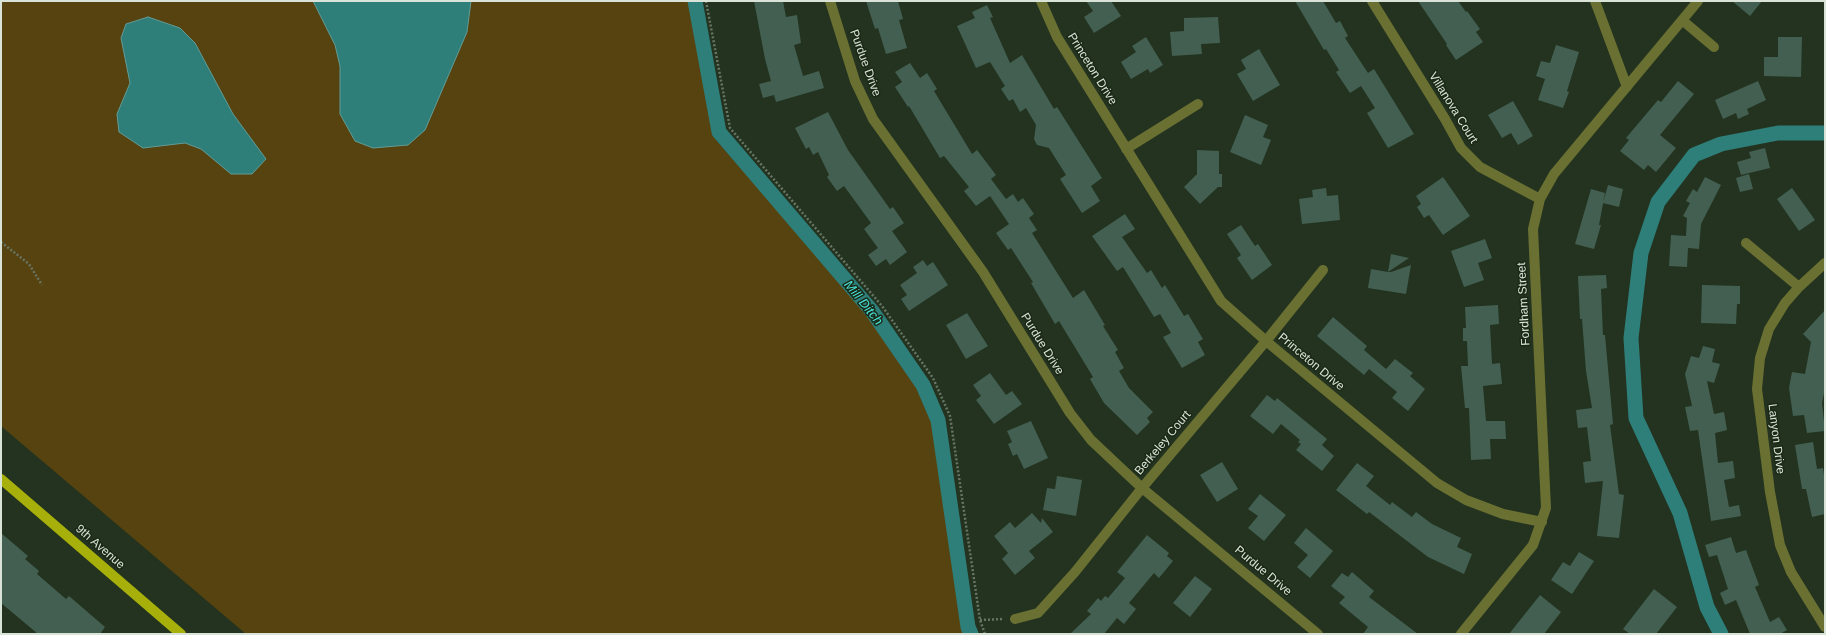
<!DOCTYPE html>
<html>
<head>
<meta charset="utf-8">
<style>
  body { margin:0 }
  #map { position:relative; width:1826px; height:635px; overflow:hidden; background:#23331f; font-family:Helvetica,sans-serif }
  canvas { display:block }
  .frame { position:absolute; inset:0; border:2px solid #dae3d7; pointer-events:none }
</style>
</head>
<body>
<div id="map">
<canvas width="1826" height="635"></canvas>
<div class="frame"></div>
</div>
<script>
const c = document.querySelector('canvas').getContext('2d');
c.lineJoin = 'round';
function fillPath(path, color) {
  c.fillStyle = color;
  c.fill(path, 'evenodd');
}
function toPath(rows) {
  const path = new Path2D();
  for (const r of rows) {
    path.moveTo(r[0], r[1]);
    for (let i = 2; i < r.length; i += 2) path.lineTo(r[i], r[i + 1]);
  }
  return path;
}
function strokePath(path, color, width, dash) {
  c.strokeStyle = color;
  c.lineWidth = width;
  c.lineCap = dash ? 'butt' : 'round';
  c.setLineDash(dash || []);
  c.stroke(path);
}
function write(font, color, halo, rows, align = 'center') {
  c.font = font + ' Helvetica,sans-serif';
  c.lineWidth = 3;
  c.setLineDash([]);
  c.textBaseline = 'middle';
  c.strokeStyle = halo;
  c.fillStyle = color;
  for (const [text, x, y, turn = 0] of rows) {
    c.save();
    c.translate(x, y);
    c.rotate((+turn || 0) * Math.PI / 180);
    c.textAlign = isNaN(turn) ? turn : align;
    if (halo) c.strokeText(text, 0, 0);
    c.fillText(text, 0, 0);
    c.restore();
  }
}
const green = toPath([
  [1,1,691,1,716,140,872,316,919,387,932,416,964,634,246,634,1,426]
]);
const water = toPath([
  [313,1,471,1,467,32,425,130,408,145,373,148,355,141,340,114,340,66,335,45,313,1],
  [148,17,180,28,195,43,233,114,266,159,252,174,231,174,201,149,185,143,143,148,119,132,117,114,130,83,121,38,126,24,148,17]
]);
const canal = toPath([
  [695,1,719,132,872,311,923,385,938,420,968,627,971,634],
  [1721,634,1707,607,1680,513,1636,418,1631,338,1641,253,1658,202,1694,155,1721,144,1778,133,1825,133]
]);
const building = toPath([
  [754,1,783,1,786,17,797,15,801,43,794,45,803,76,819,71,824,88,776,102,774,95,763,98,759,84,771,81,765,59],
  [866,1,898,1,903,19,899,20,907,48,886,54,878,28,875,29],
  [1086,1,1111,1,1121,16,1094,33,1084,17,1093,11],
  [1295,1,1323,1,1336,23,1340,21,1348,36,1345,38,1368,73,1374,69,1414,134,1388,148,1367,113,1375,108,1361,86,1350,93,1336,72,1339,70,1326,49,1324,50],
  [1418,1,1458,1,1466,12,1467,11,1480,29,1476,32,1483,42,1456,60,1446,45,1447,44],
  [1732,1,1762,1,1750,16],
  [987,5,993,17,990,18,1010,63,1022,55,1054,109,1057,107,1102,178,1091,186,1100,201,1082,213,1060,179,1066,175,1049,148,1037,145,1034,139,1036,125,1026,108,1020,112,1013,99,1009,101,1001,89,1005,86,990,62,976,68,957,26,975,18,972,12],
  [1218,17,1220,43,1201,44,1202,54,1172,56,1170,32,1184,31,1184,18],
  [1146,37,1163,65,1150,73,1148,69,1131,79,1121,62,1136,52,1132,46],
  [1778,37,1802,37,1801,77,1764,76,1764,57,1778,57],
  [1556,45,1579,52,1567,91,1569,92,1563,108,1538,100,1545,79,1536,76,1541,61,1550,63],
  [1259,49,1280,85,1253,101,1237,74,1246,69,1241,60],
  [910,63,920,78,927,73,937,89,934,91,972,154,977,150,996,175,991,179,1006,199,1013,194,1018,202,1023,198,1034,214,1029,218,1037,230,1032,233,1073,298,1084,290,1105,325,1103,326,1118,350,1115,352,1124,368,1119,371,1129,388,1153,412,1147,418,1150,422,1137,435,1104,403,1090,379,1093,377,1059,321,1055,324,1031,283,1033,282,1011,248,1008,250,996,233,1009,224,990,196,976,206,964,191,969,187,944,156,940,158,909,106,908,107,895,87,902,82,895,72],
  [1678,81,1694,94,1660,135,1676,148,1656,172,1648,165,1644,170,1620,151,1629,140,1626,138,1658,100,1661,102],
  [1758,81,1766,100,1747,109,1749,114,1738,119,1736,113,1723,119,1715,100],
  [1513,101,1533,136,1518,145,1511,133,1502,138,1488,115],
  [828,112,848,150,890,209,893,207,904,223,892,231,907,252,890,265,886,259,876,266,868,255,878,248,864,229,871,223,844,186,837,191,827,177,829,175,818,152,813,155,809,147,806,149,795,128],
  [1245,115,1268,125,1263,137,1271,140,1261,165,1230,152],
  [1765,148,1770,168,1741,175,1737,162,1751,158,1749,152],
  [1197,150,1219,151,1219,174,1222,174,1222,187,1218,187,1200,204,1184,187,1197,174],
  [1749,174,1753,189,1740,192,1736,178],
  [1443,177,1470,216,1443,235,1429,215,1424,218,1417,207,1421,204,1416,196],
  [1705,177,1721,185,1701,224,1699,249,1688,248,1687,267,1669,266,1671,235,1686,236,1687,218,1683,216,1690,203,1686,201,1693,189,1697,192],
  [1608,185,1623,189,1619,207,1603,203],
  [1326,188,1327,196,1338,195,1340,220,1302,224,1299,199,1313,197,1312,190],
  [1792,188,1815,220,1799,231,1777,199],
  [1591,189,1605,193,1599,225,1601,225,1594,249,1575,244],
  [1125,214,1135,229,1122,237,1147,273,1151,270,1162,288,1165,285,1184,316,1188,314,1203,339,1198,342,1205,355,1182,368,1163,337,1171,333,1160,314,1154,317,1123,267,1117,271,1092,236],
  [1241,225,1255,246,1258,244,1272,265,1252,280,1237,258,1241,255,1227,234],
  [1485,239,1492,258,1478,263,1484,280,1464,287,1451,251],
  [1391,254,1409,258,1388,272,1391,272,1411,265,1406,294,1368,288,1371,269,1388,272],
  [923,260,927,266,933,262,948,285,909,311,901,299,907,295,900,285,917,273,913,267],
  [1606,275,1607,288,1601,289,1603,335,1605,335,1613,424,1610,425,1619,494,1624,495,1619,538,1597,536,1603,481,1585,483,1583,462,1591,461,1587,427,1578,428,1576,410,1592,408,1586,371,1582,319,1580,319,1578,276],
  [1702,285,1740,286,1740,304,1737,304,1736,324,1701,323],
  [1498,305,1499,324,1490,325,1492,364,1500,363,1502,384,1483,386,1486,421,1505,421,1506,439,1490,439,1491,459,1471,460,1469,408,1465,408,1461,366,1468,366,1467,341,1463,341,1463,328,1466,328,1465,307],
  [1825,310,1825,388,1822,403,1825,431,1807,433,1804,415,1793,416,1789,388,1792,372,1805,374,1811,342,1803,334],
  [967,313,988,346,966,359,946,325],
  [1333,317,1367,346,1364,350,1386,369,1395,359,1413,373,1410,376,1425,389,1408,411,1392,398,1397,392,1369,369,1364,375,1317,336],
  [1703,346,1715,349,1712,362,1720,364,1714,383,1707,381,1714,414,1724,412,1727,430,1715,433,1718,463,1733,461,1735,478,1724,480,1729,507,1739,505,1741,516,1711,521,1698,430,1690,431,1685,407,1692,406,1685,374,1691,356,1699,358],
  [990,373,1006,395,1012,391,1022,404,994,424,976,400,981,396,973,385],
  [1267,395,1275,401,1277,398,1327,439,1322,445,1334,456,1322,471,1296,450,1301,444,1298,442,1300,440,1281,424,1273,434,1250,416],
  [1031,421,1048,458,1024,469,1017,454,1013,456,1008,444,1012,442,1007,431],
  [1813,442,1817,469,1823,468,1825,482,1825,514,1812,517,1806,489,1802,489,1795,445],
  [1222,462,1238,489,1217,502,1200,475],
  [1357,463,1374,476,1366,486,1390,505,1392,502,1412,517,1416,512,1432,524,1461,538,1457,547,1472,554,1464,574,1428,557,1369,512,1367,514,1336,490],
  [1057,476,1082,480,1076,516,1043,510,1047,488,1055,489],
  [1260,494,1286,515,1264,541,1248,528,1258,516,1248,509],
  [1032,513,1041,523,1042,518,1053,532,1029,551,1035,558,1015,575,1002,559,1008,553,994,536,1010,522,1015,528],
  [1306,528,1333,551,1310,578,1297,567,1308,555,1294,543],
  [1,533,28,556,25,559,39,571,37,574,66,599,69,596,105,627,100,634,38,634,1,603],
  [1147,535,1169,553,1167,556,1173,561,1159,578,1154,573,1129,603,1136,609,1124,624,1117,618,1104,634,1070,634,1091,614,1087,611,1098,598,1101,601,1105,596,1108,598,1125,578,1117,572],
  [1731,537,1736,553,1746,550,1759,585,1755,587,1770,622,1779,617,1787,630,1780,634,1750,634,1736,600,1725,605,1720,593,1728,589,1717,555,1709,557,1705,545],
  [1579,552,1594,561,1572,594,1551,580,1563,562,1570,566],
  [1352,572,1374,591,1369,597,1418,634,1363,634,1368,627,1339,603,1345,597,1331,586,1342,573,1348,577],
  [1195,576,1212,589,1190,617,1173,603],
  [1654,589,1677,607,1656,634,1630,634,1623,629],
  [1540,595,1561,612,1544,634,1509,634]
]);
const path = toPath([
  [706,1,730,128,882,306,933,378,950,416,980,620,985,634],
  [1,242,29,264,42,285],
  [980,620,1004,619]
]);
const minor = toPath([
  [830,1,855,81,873,119,983,272,1070,413,1091,440,1142,488,1318,634],
  [1041,1,1057,37,1221,301,1266,341,1437,483,1466,500,1503,514,1542,522],
  [1372,1,1445,119,1461,148,1480,167,1540,199],
  [1595,1,1627,87],
  [1682,20,1714,47],
  [1126,149,1198,104],
  [1746,243,1799,287],
  [1825,263,1799,287,1785,303,1769,329,1760,358,1757,389,1770,492,1780,545,1791,572,1825,627],
  [1015,619,1038,613,1075,572,1142,488,1266,341,1323,270],
  [1461,634,1533,545,1546,508,1533,229,1540,199,1554,174,1698,1]
]);
const major = toPath([
  [1,479,181,634]
]);
const streetNames = [
  ["Purdue Drive",865,63,70],
  ["Princeton Drive",1092,69,58],
  ["Villanova Court",1453,108,58],
  ["Fordham Street",1524,304,-93],
  ["Purdue Drive",1042,344,58],
  ["Princeton Drive",1311,362,40],
  ["Lanyon Drive",1776,439,83],
  ["Berkeley Court",1163,443,-50],
  ["9th Avenue",100,547,41],
  ["Purdue Drive",1263,571,40]
];
const waterNames = [
  ["Mill Ditch",863,303,51]
];
fillPath(green, '#56430f');
fillPath(water, '#2e7e7a');
strokePath(water, '#629c96', 1);
strokePath(canal, '#2e7e7a', 15);
fillPath(building, '#425f51');
strokePath(path, '#687564', 2.5, [2, 2]);
strokePath(minor, '#6a7032', 10);
strokePath(major, '#a7b00b', 10);
write('12px', '#dae3d7', '#1a2916', streetNames);
write('italic 13px', '#49e4dc', '#1a2916', waterNames);
</script>
</body>
</html>
